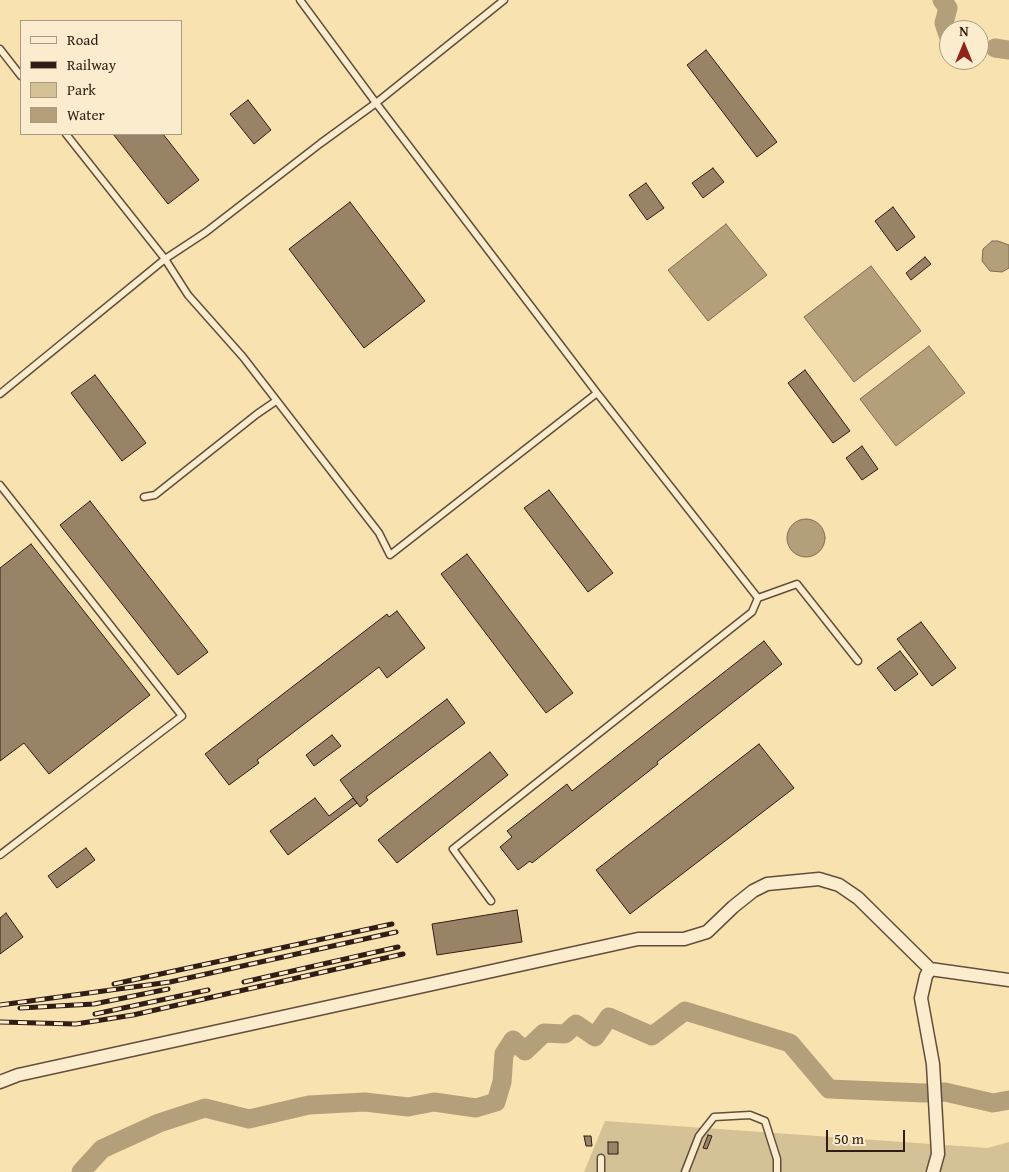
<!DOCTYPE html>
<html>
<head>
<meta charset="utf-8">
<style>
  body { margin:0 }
  #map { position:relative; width:1009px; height:1172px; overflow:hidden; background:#f7e2b0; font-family:"Gentium Book Plus",serif }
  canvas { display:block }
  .legend { position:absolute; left:20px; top:20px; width:162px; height:115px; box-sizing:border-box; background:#faeccc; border:1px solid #aa9983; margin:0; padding:6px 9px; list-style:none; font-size:15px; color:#311d15 }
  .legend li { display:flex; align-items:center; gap:10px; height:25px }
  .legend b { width:25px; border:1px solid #aa9983 }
  .north { position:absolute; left:939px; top:20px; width:50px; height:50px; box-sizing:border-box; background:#faeccc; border:1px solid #aa9983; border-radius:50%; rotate:0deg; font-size:14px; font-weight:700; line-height:20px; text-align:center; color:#311d15 }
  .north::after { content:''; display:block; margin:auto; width:18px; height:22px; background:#8f2418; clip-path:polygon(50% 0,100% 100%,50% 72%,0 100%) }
  .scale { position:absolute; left:826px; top:1130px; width:79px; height:22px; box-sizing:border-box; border:2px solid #311d15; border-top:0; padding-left:6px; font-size:15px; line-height:18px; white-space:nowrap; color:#311d15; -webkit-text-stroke:4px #faeccc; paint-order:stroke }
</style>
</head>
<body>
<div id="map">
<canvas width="1009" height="1172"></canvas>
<ul class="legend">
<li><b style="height:6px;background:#faeccc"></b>Road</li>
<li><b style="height:6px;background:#311d15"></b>Railway</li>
<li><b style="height:14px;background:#d5c196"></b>Park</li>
<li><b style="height:14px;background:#b49f7b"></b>Water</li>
</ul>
<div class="north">N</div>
<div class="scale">50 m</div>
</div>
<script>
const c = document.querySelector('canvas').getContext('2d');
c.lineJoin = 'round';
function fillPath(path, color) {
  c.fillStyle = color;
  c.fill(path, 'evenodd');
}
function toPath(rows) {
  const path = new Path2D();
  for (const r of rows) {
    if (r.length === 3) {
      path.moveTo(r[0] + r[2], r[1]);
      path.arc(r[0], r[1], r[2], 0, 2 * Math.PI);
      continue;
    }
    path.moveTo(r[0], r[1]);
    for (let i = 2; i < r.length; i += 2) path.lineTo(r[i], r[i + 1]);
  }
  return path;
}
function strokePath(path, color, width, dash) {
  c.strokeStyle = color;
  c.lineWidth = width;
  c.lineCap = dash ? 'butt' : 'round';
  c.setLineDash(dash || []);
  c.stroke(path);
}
const green = toPath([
  [605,1121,988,1148,1009,1142,1009,1172,584,1172]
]);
const water = toPath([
  [726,224,767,275,708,321,668,270,726,224],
  [992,241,998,241,1009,245,1009,268,1002,272,990,271,982,261,983,249,992,241],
  [871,266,921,331,854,382,804,317,871,266],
  [929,346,965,393,896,446,860,399,929,346],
  [806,538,19]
]);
const river = toPath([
  [942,0,948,8,944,23,948,35],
  [995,48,1009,50],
  [81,1172,102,1149,159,1123,205,1108,249,1119,309,1105,365,1102,408,1107,434,1102,476,1108,496,1102,502,1082,504,1054,513,1040,525,1051,544,1033,565,1034,576,1024,595,1037,609,1017,652,1036,685,1011,790,1043,829,1089,924,1093,945,1092,993,1103,1009,1100]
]);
const building = toPath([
  [706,50,777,142,757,157,687,65,706,50],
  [248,100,271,130,254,144,230,114,248,100],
  [113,134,163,134,199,180,168,204,113,134],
  [713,168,724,182,703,198,692,183,713,168],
  [646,183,664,208,647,220,629,195,646,183],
  [350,202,425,301,364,348,289,249,350,202],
  [893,207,915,237,897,251,875,221,893,207],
  [925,257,931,264,911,280,906,273,925,257],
  [805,370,850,431,833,443,788,383,805,370],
  [95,375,146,443,122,461,71,393,95,375],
  [862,446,878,469,862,480,846,458,862,446],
  [549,490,613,573,588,592,524,508,549,490],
  [90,501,208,652,178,675,60,525,90,501],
  [31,544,150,695,49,774,24,743,0,761,0,568,31,544],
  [467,554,573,693,546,713,441,574,467,554],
  [397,611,425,648,387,678,379,667,257,760,259,763,229,785,205,754,387,614,389,617,397,611],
  [921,622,956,668,932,686,897,639,921,622],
  [764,641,782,664,657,762,658,764,532,863,530,861,518,870,500,847,512,837,507,831,567,784,572,791,764,641],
  [900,651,918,674,895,691,877,668,900,651],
  [447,699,465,723,366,797,368,800,360,807,340,780,447,699],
  [332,735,341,746,314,766,306,755,332,735],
  [759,744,794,788,630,914,596,870,759,744],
  [490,752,508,775,397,863,378,840,490,752],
  [315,798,329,816,353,798,357,803,288,855,270,831,315,798],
  [86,848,95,860,57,888,48,876,86,848],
  [517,910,522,942,437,955,432,924,517,910],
  [6,913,23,937,0,954,0,918,6,913],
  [708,1135,712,1136,707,1149,703,1148,708,1135],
  [584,1136,591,1136,592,1146,586,1146,584,1136],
  [608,1142,618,1142,618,1154,608,1154,608,1142]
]);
const service = toPath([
  [300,0,376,103,597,393,390,555,379,533,243,357,188,295,165,259,206,232,321,143,376,103,504,0],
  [0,49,21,76],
  [597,393,758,598,797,584,858,661],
  [0,394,165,259,66,134],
  [0,485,182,716,0,855],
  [144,497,155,495,257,414,276,401],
  [491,901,453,849,752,612,758,598],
  [601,1172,601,1158],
  [685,1172,699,1136,714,1117,750,1115,765,1121,777,1159,777,1172]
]);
const minor = toPath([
  [0,1082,18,1075,638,939,684,939,707,932,733,907,753,891,767,884,819,879,839,885,858,898,930,969],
  [933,1172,938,1154,933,1064,921,998,926,976,930,969,1009,980]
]);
const rail = toPath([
  [244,982,398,947],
  [114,984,392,924],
  [0,1005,170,982,396,932],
  [20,1008,94,1004,168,989],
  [95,1014,208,990],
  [0,1022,76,1024,133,1015,403,954]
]);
fillPath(green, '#d5c196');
fillPath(water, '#b49f7b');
strokePath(water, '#806b52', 1);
strokePath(river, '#b49f7b', 19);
fillPath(building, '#988366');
strokePath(building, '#311d15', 1);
strokePath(service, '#624e3c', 9);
strokePath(minor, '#624e3c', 15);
strokePath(service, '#faeccc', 6);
strokePath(minor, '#faeccc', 12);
strokePath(rail, '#311d15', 5);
strokePath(rail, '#faeccc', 3, [9]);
</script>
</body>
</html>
